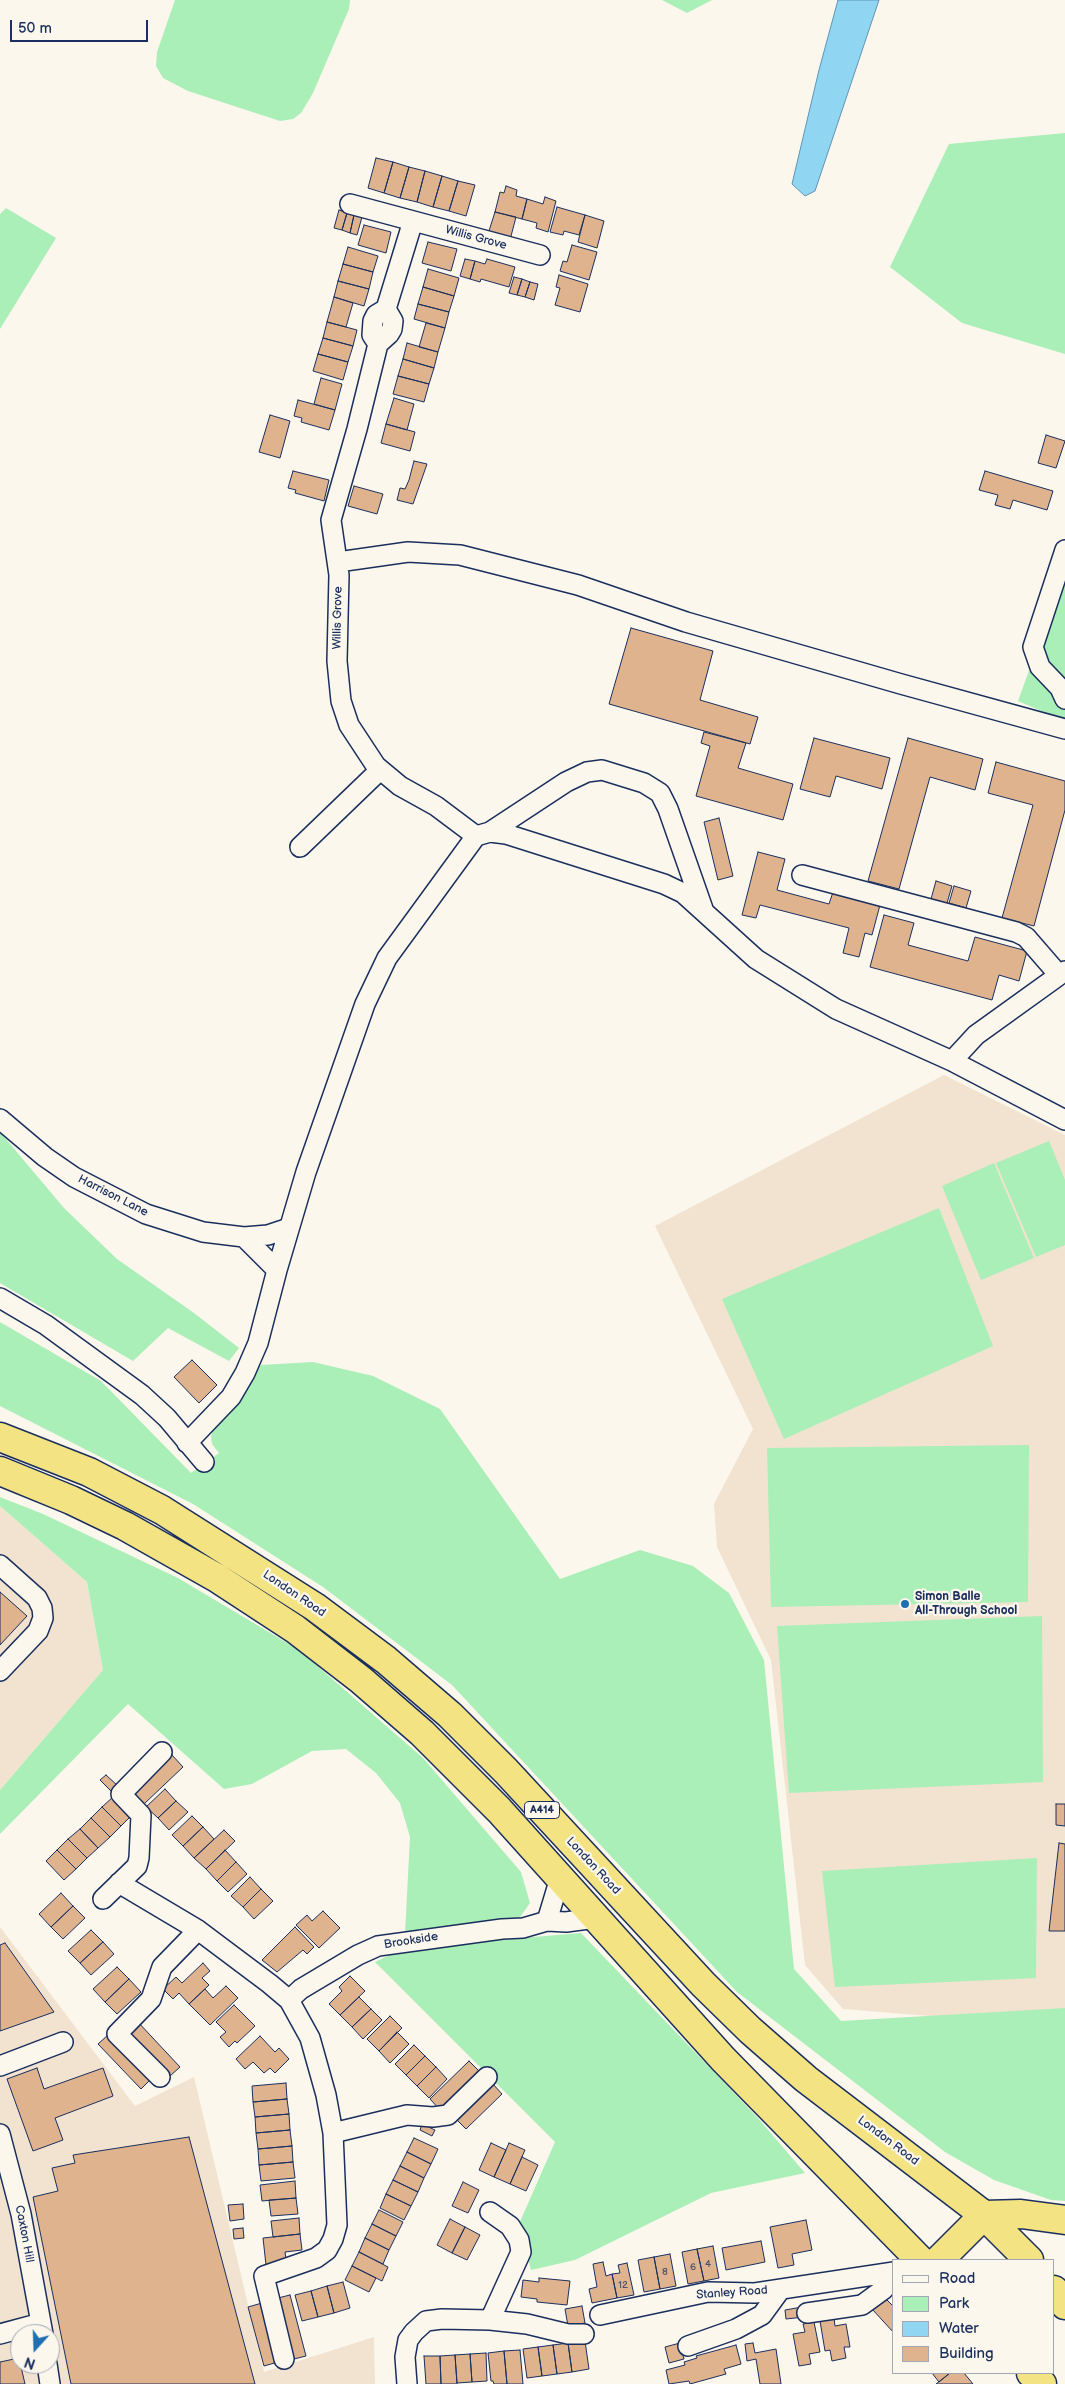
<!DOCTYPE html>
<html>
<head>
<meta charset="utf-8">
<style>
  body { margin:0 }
  #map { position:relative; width:1065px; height:2384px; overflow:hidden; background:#fbf7ec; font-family:"Balsamiq Sans",sans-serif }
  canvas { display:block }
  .legend { position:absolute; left:892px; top:2259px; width:162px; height:115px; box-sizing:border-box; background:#fbf7ec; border:1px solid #a1a7b3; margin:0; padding:6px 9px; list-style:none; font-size:15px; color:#1b2f5e }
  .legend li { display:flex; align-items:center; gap:10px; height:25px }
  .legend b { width:25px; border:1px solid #a1a7b3 }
  .north { position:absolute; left:10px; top:2324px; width:50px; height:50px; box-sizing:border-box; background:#fbf7ec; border:1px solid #a1a7b3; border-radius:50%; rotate:200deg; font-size:14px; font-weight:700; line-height:20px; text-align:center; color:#1b2f5e }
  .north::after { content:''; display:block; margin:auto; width:18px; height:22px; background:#1f6fb2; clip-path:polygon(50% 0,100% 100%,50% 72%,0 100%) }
  .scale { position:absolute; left:10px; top:20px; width:138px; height:22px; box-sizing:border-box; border:2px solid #1b2f5e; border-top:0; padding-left:6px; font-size:15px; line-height:18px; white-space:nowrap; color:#1b2f5e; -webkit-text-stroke:4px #fbf7ec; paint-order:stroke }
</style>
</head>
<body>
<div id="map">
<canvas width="1065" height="2384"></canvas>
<ul class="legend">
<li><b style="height:6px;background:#fbf7ec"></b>Road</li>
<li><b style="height:14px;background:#aaeeb8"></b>Park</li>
<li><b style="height:14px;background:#90d6f2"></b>Water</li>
<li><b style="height:14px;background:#deb38e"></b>Building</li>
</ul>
<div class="north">N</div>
<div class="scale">50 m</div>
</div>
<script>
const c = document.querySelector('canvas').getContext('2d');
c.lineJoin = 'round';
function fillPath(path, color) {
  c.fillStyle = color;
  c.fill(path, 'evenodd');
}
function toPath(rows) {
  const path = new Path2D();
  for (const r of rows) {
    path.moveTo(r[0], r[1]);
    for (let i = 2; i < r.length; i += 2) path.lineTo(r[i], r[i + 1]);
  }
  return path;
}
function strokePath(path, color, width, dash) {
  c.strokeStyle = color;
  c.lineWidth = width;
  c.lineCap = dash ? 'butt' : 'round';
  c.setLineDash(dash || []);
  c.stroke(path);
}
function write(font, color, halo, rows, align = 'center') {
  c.font = font + ' "Balsamiq Sans",sans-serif';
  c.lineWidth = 4.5;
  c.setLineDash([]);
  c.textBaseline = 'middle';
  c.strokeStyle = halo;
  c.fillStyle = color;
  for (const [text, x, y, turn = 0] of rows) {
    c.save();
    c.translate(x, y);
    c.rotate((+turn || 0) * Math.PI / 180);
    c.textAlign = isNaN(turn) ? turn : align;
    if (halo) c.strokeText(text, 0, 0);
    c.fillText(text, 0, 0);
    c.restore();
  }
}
const built = toPath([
  [944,1075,1065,1135,1065,2027,843,2009,805,1965,771,1660,717,1547,714,1504,753,1429,655,1226],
  [0,1506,87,1582,103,1670,0,1790],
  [0,1927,135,2106,194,2077,264,2372,374,2337,375,2384,0,2384],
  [20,2334,50,2334,50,2364,20,2364]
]);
const green = toPath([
  [175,0,350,0,349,9,313,93,301,113,293,119,280,121,188,91,163,78,156,66,157,52],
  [662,0,712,0,687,13],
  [1065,133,1065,354,962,323,890,267,949,144],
  [6,208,56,238,0,329,0,214],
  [1065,571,1065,721,1018,701],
  [0,1132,64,1208,117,1259,194,1313,239,1348,229,1361,168,1328,133,1361,0,1283],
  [1049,1141,1065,1180,1065,1245,1036,1257,996,1163],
  [994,1163,1034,1258,981,1280,942,1186],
  [939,1208,993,1346,784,1439,722,1299],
  [0,1322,101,1381,191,1473,219,1453,212,1444,211,1437,213,1429,261,1365,313,1362,373,1376,440,1409,560,1579,640,1550,693,1566,729,1593,764,1660,794,1969,841,2021,1065,2008,1065,2201,1051,2200,994,2180,945,2152,737,1992,452,1685,323,1587,193,1504,0,1406],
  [1029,1445,1028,1602,771,1607,767,1448],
  [0,1497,43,1514,178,1578,299,1650,423,1758,521,1872,530,1903,518,1920,405,1934,410,1837,400,1803,376,1773,346,1749,312,1751,252,1784,224,1789,128,1704,0,1834,0,1790,103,1670,87,1582,0,1506],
  [1042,1616,1043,1782,789,1793,777,1626],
  [1037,1858,1036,1978,835,1987,822,1871],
  [581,1933,757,2117,805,2173,711,2193,575,2260,531,2270,519,2224,555,2142,375,1962,404,1948]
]);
const water = toPath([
  [838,0,879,0,815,191,805,196,792,184,819,70,838,0]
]);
const building = toPath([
  [376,158,393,162,384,193,368,188,376,158],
  [393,162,409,167,400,198,384,193,393,162],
  [409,167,425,171,417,202,400,198,409,167],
  [425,171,442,176,433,207,417,202,425,171],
  [442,176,458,181,449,211,433,207,442,176],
  [458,181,475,185,466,216,449,211,458,181],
  [506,186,517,190,516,196,527,199,522,219,495,212,500,192,504,193,506,186],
  [545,197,556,201,548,232,536,228,537,223,522,219,527,199,543,204,545,197],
  [557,207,585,215,579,235,564,231,563,235,550,232,557,207],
  [339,210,347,213,342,230,334,228,339,210],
  [495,212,516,217,510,240,488,234,495,212],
  [347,213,354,215,350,233,342,230,347,213],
  [354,215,362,217,357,235,350,233,354,215],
  [585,215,604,221,597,248,578,242,585,215],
  [364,225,391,232,386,253,358,245,364,225],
  [428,242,457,249,451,271,422,263,428,242],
  [572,245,597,252,589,280,560,271,563,261,567,262,572,245],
  [348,247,378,256,373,272,343,264,348,247],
  [465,259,475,261,470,279,460,276,465,259],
  [487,259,515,267,509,287,481,279,480,282,470,279,475,261,485,264,487,259],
  [343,264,373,272,369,289,338,281,343,264],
  [428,269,459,278,454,296,423,287,428,269],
  [559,275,588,284,580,312,555,305,560,288,556,287,559,275],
  [514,277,522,279,517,295,509,293,514,277],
  [522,279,530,282,525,297,517,295,522,279],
  [338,281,369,289,364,306,334,297,338,281],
  [530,282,538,284,534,300,525,297,530,282],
  [423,287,454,296,449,312,418,304,423,287],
  [334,297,353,303,346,327,327,322,334,297],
  [418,304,449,312,445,328,414,319,418,304],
  [327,322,357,330,353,346,323,338,327,322],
  [426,323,445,328,438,352,419,347,426,323],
  [323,338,353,346,348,362,318,354,323,338],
  [407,343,438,352,434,368,403,359,407,343],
  [318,354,348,362,343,380,313,371,318,354],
  [403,359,434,368,429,384,398,376,403,359],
  [398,376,429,384,424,402,393,394,398,376],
  [321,378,342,384,335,410,314,404,321,378],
  [394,398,414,404,407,430,386,424,394,398],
  [298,400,335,410,329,430,301,422,302,418,294,416,298,400],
  [270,415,290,421,280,458,259,452,270,415],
  [386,424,415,432,410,451,381,443,386,424],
  [1046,435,1065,441,1056,468,1038,463,1046,435],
  [414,461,427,464,413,504,397,500,400,488,405,489,409,480,414,461],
  [293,471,329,480,324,501,295,493,296,490,288,488,293,471],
  [985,471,1053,491,1047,510,1013,500,1010,509,995,505,998,495,979,490,985,471],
  [354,486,383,494,377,514,348,506,354,486],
  [631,628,713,651,700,700,758,717,750,744,609,704,631,628],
  [704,732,746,743,738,768,793,784,783,820,696,796,710,746,701,743,704,732],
  [814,738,890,758,882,789,836,776,830,797,800,789,814,738],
  [908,738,983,759,975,790,930,777,899,889,868,881,908,738],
  [996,762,1065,781,1065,810,1034,926,1002,918,1033,805,988,793,996,762],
  [719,818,733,876,718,880,704,822,719,818],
  [758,852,785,859,777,890,829,904,833,892,880,905,872,935,865,933,859,957,843,953,849,928,760,905,756,918,742,915,758,852],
  [936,881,952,886,947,903,931,899,936,881],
  [954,886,971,891,966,908,949,903,954,886],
  [884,915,914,923,908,945,968,961,975,937,1027,951,1019,981,999,975,992,1000,870,967,884,915],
  [192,1360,217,1385,199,1403,174,1377,192,1360],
  [0,1592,27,1616,0,1645,0,1592],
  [172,1755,183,1767,144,1804,133,1792,172,1755],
  [106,1775,117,1785,111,1791,100,1780,106,1775],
  [165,1789,176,1801,158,1818,146,1807,165,1789],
  [114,1796,132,1815,121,1826,102,1807,114,1796],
  [176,1801,188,1812,169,1830,158,1818,176,1801],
  [1056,1804,1065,1804,1065,1826,1056,1825,1056,1804],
  [102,1807,121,1826,110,1837,91,1818,102,1807],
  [192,1816,203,1827,183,1846,172,1835,192,1816],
  [91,1818,110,1837,98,1848,80,1829,91,1818],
  [203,1827,214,1839,194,1858,183,1846,203,1827],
  [80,1829,98,1848,87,1858,68,1839,80,1829],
  [224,1830,235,1841,206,1869,194,1858,224,1830],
  [68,1839,87,1858,76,1869,57,1850,68,1839],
  [1059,1843,1065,1844,1065,1931,1049,1931,1059,1843],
  [57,1850,76,1869,64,1880,46,1861,57,1850],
  [225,1850,236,1862,217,1881,206,1869,225,1850],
  [236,1862,247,1874,228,1892,217,1881,236,1862],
  [250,1877,261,1889,243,1907,231,1896,250,1877],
  [261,1889,273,1901,254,1919,243,1907,261,1889],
  [61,1893,73,1906,51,1927,39,1914,61,1893],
  [73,1906,85,1918,63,1939,51,1927,73,1906],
  [323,1911,340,1928,319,1948,296,1925,307,1915,312,1921,323,1911],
  [295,1927,314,1947,307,1954,303,1950,277,1972,262,1960,295,1927],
  [91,1930,103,1942,80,1963,68,1951,91,1930],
  [103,1942,114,1954,91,1975,80,1963,103,1942],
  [5,1943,54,2012,0,2031,0,1945,5,1943],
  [203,1963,210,1971,202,1978,209,1985,189,2004,179,1993,173,1999,163,1989,176,1977,182,1983,203,1963],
  [117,1967,129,1979,105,2002,93,1989,117,1967],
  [350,1976,365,1991,340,2015,329,2004,342,1991,339,1987,350,1976],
  [129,1979,141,1992,117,2014,105,2002,129,1979],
  [226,1986,238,1998,210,2025,189,2004,205,1989,213,1998,226,1986],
  [359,1997,371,2009,352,2027,340,2015,359,1997],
  [234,2005,255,2026,237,2043,235,2041,229,2047,220,2037,226,2032,216,2022,234,2005],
  [371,2009,382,2020,363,2039,352,2027,371,2009],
  [390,2016,402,2028,379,2051,367,2039,390,2016],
  [137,2021,180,2067,170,2076,126,2031,137,2021],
  [397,2032,409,2044,390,2063,379,2051,397,2032],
  [108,2035,150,2080,141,2089,98,2044,108,2035],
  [260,2036,275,2052,279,2048,289,2059,275,2073,270,2068,264,2073,253,2062,245,2069,236,2059,260,2036],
  [414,2045,425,2056,406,2075,395,2064,414,2045],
  [425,2056,436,2067,417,2086,406,2075,425,2056],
  [469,2061,481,2073,441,2111,430,2099,469,2061],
  [436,2067,447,2079,429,2098,417,2086,436,2067],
  [37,2068,44,2089,103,2068,113,2096,55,2118,63,2140,33,2151,7,2079,37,2068],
  [286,2083,287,2099,253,2102,252,2086,286,2083],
  [492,2083,502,2094,466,2129,455,2118,492,2083],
  [287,2099,289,2114,255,2117,253,2102,287,2099],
  [289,2114,290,2130,256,2133,255,2117,289,2114],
  [422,2124,435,2130,432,2136,420,2130,422,2124],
  [290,2130,292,2146,258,2149,256,2133,290,2130],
  [189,2137,255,2384,71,2384,33,2197,58,2191,52,2168,75,2163,73,2155,189,2137],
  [414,2138,438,2149,431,2164,407,2152,414,2138],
  [491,2143,506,2150,494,2177,479,2170,491,2143],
  [509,2143,525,2150,510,2184,494,2177,509,2143],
  [292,2146,293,2162,259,2165,258,2149,292,2146],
  [407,2152,431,2164,424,2178,400,2166,407,2152],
  [522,2157,538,2165,526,2191,510,2184,522,2157],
  [293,2162,295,2178,261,2181,259,2165,293,2162],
  [400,2166,424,2178,418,2192,393,2180,400,2166],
  [393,2180,418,2192,411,2206,386,2194,393,2180],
  [295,2181,296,2198,262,2201,260,2185,295,2181],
  [463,2182,479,2190,468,2213,452,2206,463,2182],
  [386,2194,411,2206,404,2220,380,2208,386,2194],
  [296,2198,298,2214,271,2216,269,2200,296,2198],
  [243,2204,244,2219,230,2221,228,2205,243,2204],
  [379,2210,403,2222,396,2236,372,2224,379,2210],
  [299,2218,300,2234,273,2237,271,2221,299,2218],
  [450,2219,465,2227,452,2253,437,2245,450,2219],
  [806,2220,812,2250,792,2254,794,2265,778,2268,770,2227,806,2220],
  [372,2224,396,2236,389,2250,365,2238,372,2224],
  [465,2227,480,2235,467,2260,452,2253,465,2227],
  [243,2228,244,2238,234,2239,233,2229,243,2228],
  [300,2234,302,2250,285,2252,286,2259,266,2265,263,2238,300,2234],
  [365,2238,389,2250,383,2264,359,2252,365,2238],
  [761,2241,765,2262,726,2270,722,2248,761,2241],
  [713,2246,719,2278,704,2281,697,2249,713,2246],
  [697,2249,704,2281,688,2284,682,2252,697,2249],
  [359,2252,388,2267,382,2281,352,2266,359,2252],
  [670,2254,676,2286,660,2289,654,2257,670,2254],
  [654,2257,660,2289,644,2292,638,2260,654,2257],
  [603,2262,606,2276,612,2274,617,2298,592,2303,589,2289,597,2287,593,2264,603,2262],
  [627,2263,634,2295,617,2298,612,2274,620,2273,618,2265,627,2263],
  [352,2266,376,2278,369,2292,345,2280,352,2266],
  [539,2278,570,2281,567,2305,537,2302,537,2299,521,2297,523,2280,539,2282,539,2278],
  [343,2282,350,2308,334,2313,327,2286,343,2282],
  [327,2286,334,2313,318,2317,311,2291,327,2286],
  [311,2291,318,2317,302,2321,295,2295,311,2291],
  [290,2295,306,2356,294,2359,278,2298,290,2295],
  [885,2298,894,2307,894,2333,872,2309,885,2298],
  [262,2303,278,2362,264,2366,248,2307,262,2303],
  [582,2306,585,2323,568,2326,565,2309,582,2306],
  [802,2307,804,2317,786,2319,785,2310,802,2307],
  [834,2318,835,2326,846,2324,850,2347,844,2347,846,2358,832,2361,830,2350,825,2351,820,2321,834,2318],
  [814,2322,820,2352,809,2354,811,2364,799,2366,793,2334,805,2332,803,2324,814,2322],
  [585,2341,589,2369,572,2372,568,2343,585,2341],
  [568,2343,572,2372,557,2374,553,2345,568,2343],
  [680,2343,684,2359,669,2363,665,2347,680,2343],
  [753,2343,755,2353,776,2349,781,2384,760,2384,756,2359,747,2361,745,2344,753,2343],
  [553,2345,557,2374,542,2376,538,2347,553,2345],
  [736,2345,741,2364,724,2369,726,2374,690,2384,689,2381,669,2384,666,2370,685,2365,684,2362,697,2358,696,2356,736,2345],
  [538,2347,542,2376,527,2378,523,2349,538,2347],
  [520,2350,523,2384,507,2384,504,2351,520,2350],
  [504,2351,507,2384,494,2384,493,2381,491,2381,488,2353,504,2351],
  [486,2353,487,2381,472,2382,470,2354,486,2353],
  [470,2354,472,2382,457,2383,455,2355,470,2354],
  [455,2355,457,2384,441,2384,440,2356,455,2355],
  [424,2356,440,2356,441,2384,426,2384,424,2356],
  [19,2358,25,2384,0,2384,0,2362,19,2358],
  [932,2373,950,2373,939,2382,932,2373],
  [950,2373,964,2373,973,2384,936,2384,950,2373]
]);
const minor = toPath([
  [350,204,540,255],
  [386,309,376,315,373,321,372,335,378,344,357,429,331,520,339,575,337,661,341,701,349,725,376,766,400,786,436,806,476,836],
  [378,344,389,334,392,329,393,321,386,309,413,221],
  [1065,550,1033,647,1040,667,1060,688,1065,699],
  [338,562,408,552,460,555,578,585,686,622,901,684,1065,729],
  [490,832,566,782,587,772,602,770,644,783,660,793,668,809,703,909],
  [300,847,380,770],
  [802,875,1016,932,1026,937,1059,975],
  [952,1061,976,1035,1065,971],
  [0,1119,45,1157,74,1177,146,1214,203,1232,244,1237,268,1235,289,1228],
  [244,1237,277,1270],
  [0,1298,46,1325,142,1395,167,1418,204,1462],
  [187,1443,231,1397,245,1373,258,1343,277,1270,306,1172,365,1004,387,958,476,836,490,832,506,834,664,884,683,893,756,959,836,1009,952,1061,1065,1120],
  [0,1565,37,1598,42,1608,43,1618,38,1631,0,1671],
  [560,1878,547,1921,566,1922,596,1918],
  [119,1883,198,1930,270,1984,289,2000,310,2038,326,2095,333,2133,337,2225,333,2239,327,2250,316,2258,264,2276,284,2359],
  [103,1899,137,1866,139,1858,141,1815,121,1794,162,1752],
  [289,2000,301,1989,358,1955,378,1946,502,1929,523,1928,547,1921],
  [0,2066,63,2042],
  [160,2077,117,2034,151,1999,162,1967,198,1930],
  [333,2133,407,2115,433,2117,448,2115,487,2077],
  [0,2134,21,2214,43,2334],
  [490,2212,510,2226,519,2240,521,2252,490,2320],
  [807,2313,862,2305,884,2289,894,2272],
  [600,2315,708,2292,755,2293,894,2272],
  [0,2334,41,2323],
  [688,2346,736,2329,762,2315,781,2289],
  [47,2364,50,2384],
  [407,2384,405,2357,408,2340,414,2332,426,2321,442,2319,490,2320,527,2324,568,2334,584,2334]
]);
const highway = toPath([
  [0,1437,89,1472,162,1510,315,1607,386,1660,450,1715,506,1771,703,1984,750,2030,806,2079,984,2215,1029,2260],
  [0,1471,71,1500,125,1526,217,1578,295,1629,361,1680,422,1733,499,1810,723,2059,920,2260],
  [939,2260,984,2215,1021,2214,1065,2220],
  [1054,2290,1065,2305],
  [1031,2373,1042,2384]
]);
const markers = [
  [905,1604,5,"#1f6fb2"]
];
const numberNames = [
  ["4",708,2264],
  ["6",693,2267],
  ["8",665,2272],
  ["12",623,2285]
];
const shields = [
  [542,1810,35]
];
const shieldNames = [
  ["A414",542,1810]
];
const streetNames = [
  ["Willis Grove",476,238,15],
  ["Willis Grove",338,618,-89],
  ["Harrison Lane",113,1196,27],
  ["London Road",294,1594,34],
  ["London Road",593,1866,47],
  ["Brookside",411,1941,-9],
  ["London Road",888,2141,37],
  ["Caxton Hill",24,2234,79],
  ["Stanley Road",732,2293,-4]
];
const poiNames = [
  ["Simon Balle",915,1597],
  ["All-Through School",915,1611]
];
fillPath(built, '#f2e3d0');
fillPath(green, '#aaeeb8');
fillPath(water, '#90d6f2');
strokePath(water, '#6193b7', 1);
fillPath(building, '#deb38e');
strokePath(building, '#1b2f5e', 1);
strokePath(minor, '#1b2f5e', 22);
strokePath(highway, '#1b2f5e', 31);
strokePath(minor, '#fbf7ec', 19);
strokePath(highway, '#f4e382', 28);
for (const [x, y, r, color] of markers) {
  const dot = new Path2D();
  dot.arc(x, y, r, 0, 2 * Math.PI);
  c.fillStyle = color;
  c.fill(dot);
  strokePath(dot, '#fbf7ec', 2);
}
write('10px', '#4c506a', null, numberNames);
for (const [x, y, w] of shields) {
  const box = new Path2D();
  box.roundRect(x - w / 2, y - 8.5, w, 17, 4);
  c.fillStyle = '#fbf7ec';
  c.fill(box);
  strokePath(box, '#1b2f5e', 1);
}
write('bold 11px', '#1b2f5e', null, shieldNames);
write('12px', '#1b2f5e', '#fbf7ec', streetNames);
write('bold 12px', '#1b2f5e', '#fbf7ec', poiNames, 'left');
</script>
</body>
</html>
